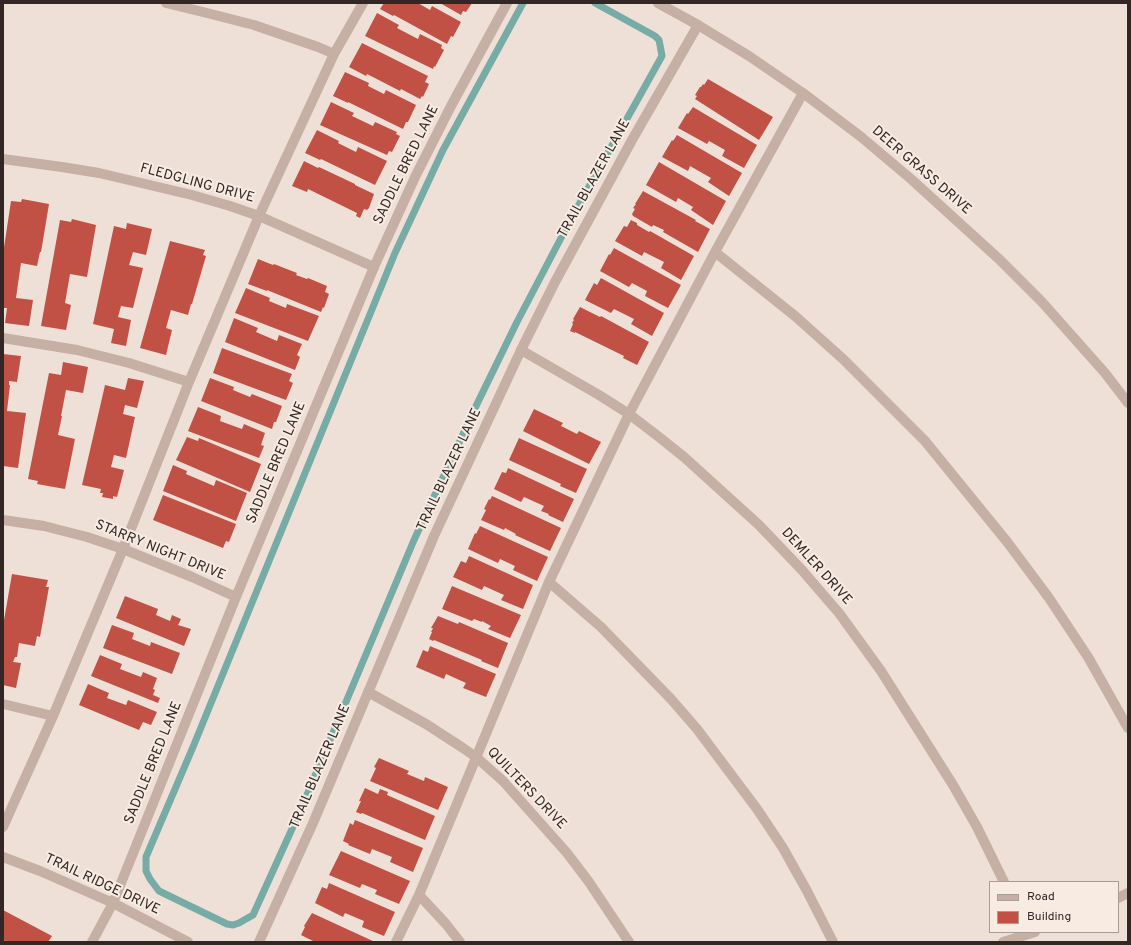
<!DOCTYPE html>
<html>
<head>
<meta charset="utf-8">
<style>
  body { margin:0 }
  #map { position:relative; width:1131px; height:945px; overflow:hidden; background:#efe0d7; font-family:Overpass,sans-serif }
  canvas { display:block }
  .frame { position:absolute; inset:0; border:4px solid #322725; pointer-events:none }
  .legend { position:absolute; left:989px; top:881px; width:130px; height:52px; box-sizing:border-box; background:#f7ebe2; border:1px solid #a89d96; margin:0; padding:5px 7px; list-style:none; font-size:12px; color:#322725 }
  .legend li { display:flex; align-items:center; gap:8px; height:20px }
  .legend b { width:20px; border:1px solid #a89d96 }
</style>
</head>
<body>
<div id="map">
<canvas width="1131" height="945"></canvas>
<div class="frame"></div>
<ul class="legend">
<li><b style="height:5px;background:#c6afa4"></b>Road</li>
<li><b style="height:11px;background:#c05144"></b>Building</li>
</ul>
</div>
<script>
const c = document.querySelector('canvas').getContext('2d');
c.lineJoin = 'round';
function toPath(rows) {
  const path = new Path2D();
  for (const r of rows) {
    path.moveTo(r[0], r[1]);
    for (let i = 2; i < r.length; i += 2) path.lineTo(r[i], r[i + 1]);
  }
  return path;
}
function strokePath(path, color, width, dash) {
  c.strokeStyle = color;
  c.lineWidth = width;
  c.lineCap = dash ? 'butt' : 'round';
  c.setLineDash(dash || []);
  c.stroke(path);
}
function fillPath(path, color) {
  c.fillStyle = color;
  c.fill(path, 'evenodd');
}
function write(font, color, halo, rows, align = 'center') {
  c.font = font + ' Overpass,sans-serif';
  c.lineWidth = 4;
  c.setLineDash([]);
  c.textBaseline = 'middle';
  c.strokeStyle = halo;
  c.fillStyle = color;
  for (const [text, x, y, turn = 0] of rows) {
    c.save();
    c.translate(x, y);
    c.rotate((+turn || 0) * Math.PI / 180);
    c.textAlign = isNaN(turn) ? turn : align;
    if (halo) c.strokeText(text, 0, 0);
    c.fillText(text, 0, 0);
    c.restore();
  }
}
const stream = toPath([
  [523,3,443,150,395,253,193,747,146,857,146,871,150,879,159,891,227,924,233,925,239,923,253,915,301,809,414,540,477,404,517,322,572,217,662,56,660,45,659,40,655,36,595,3]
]);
const building = toPath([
  [384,3,418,3,430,10,432,6,461,22,453,37,451,36,447,44,394,15,393,16,380,9],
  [440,3,472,3,466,12,463,11,461,15],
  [377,13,399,25,397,28,418,39,420,34,442,45,441,48,444,50,435,67,434,66,433,69,365,36],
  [362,43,428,76,425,82,429,84,423,97,422,96,420,99,401,89,400,91,367,74,366,76,349,67],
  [345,72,369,83,368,86,384,94,386,90,416,105,408,122,406,122,403,129,348,102,348,103,333,96],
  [708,79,773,117,759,140,695,99,697,96,695,95,700,87,701,87,703,84,704,85],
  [331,102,354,113,352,116,373,126,375,122,397,132,396,134,400,136,392,152,389,151,387,155,320,125],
  [693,107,757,145,744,168,722,156,725,150,709,141,707,144,678,128,687,113,688,114],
  [317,130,339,141,338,143,356,152,358,147,387,161,375,185,321,159,320,160,305,153],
  [677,135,742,173,729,196,708,182,711,178,690,166,688,171,662,157,672,140,673,141],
  [304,161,318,168,319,167,355,184,355,185,374,194,369,208,367,210,364,209,360,218,356,216,357,213,308,189,307,192,292,186],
  [659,162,726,201,713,225,691,210,693,207,678,198,676,202,646,185],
  [643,191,696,220,695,221,710,229,698,252,663,232,664,230,653,225,652,227,633,216,632,214,635,209,633,208,636,204,635,204],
  [22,199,49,204,41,252,40,252,37,266,21,263,16,298,33,300,29,326,5,323,7,308,3,308,3,254,11,201,21,202],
  [72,219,96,225,87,277,70,274,65,303,71,305,66,330,41,326,60,220,71,222],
  [631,220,637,223,637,225,649,232,650,231,694,256,681,280,661,268,664,262,644,252,642,256,615,241,624,226,627,227],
  [127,223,152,229,146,255,133,252,129,265,143,268,133,308,121,306,118,317,131,320,126,346,111,343,114,329,93,324,114,226,126,229],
  [170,241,205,250,203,255,206,256,192,304,191,304,188,315,171,310,166,328,172,330,166,355,140,348],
  [614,248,681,285,668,308,645,296,647,291,632,283,629,287,600,271,609,254,610,255],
  [258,259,273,265,274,264,297,273,296,275,307,279,308,278,327,286,325,292,329,294,324,308,323,307,321,312,267,290,267,291,248,284],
  [601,278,664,313,652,336,631,324,634,319,614,309,611,313,585,300,594,283,597,285],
  [246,288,270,298,269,301,286,308,287,304,319,316,308,341,235,313],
  [580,307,600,317,601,316,649,342,637,365,623,358,624,356,575,332,575,333,570,331,573,324,572,323,574,320,573,319],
  [234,318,258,328,256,332,277,341,279,335,302,344,297,355,300,357,295,370,225,342],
  [222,348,292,374,289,381,293,383,286,400,213,373],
  [3,354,21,356,17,382,9,381,9,385,10,385,7,411,26,413,18,468,3,466],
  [63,362,88,367,83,393,66,390,61,416,62,416,58,435,75,439,65,489,37,484,38,481,28,479,49,373,61,375],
  [128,378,144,381,137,408,125,405,123,414,135,417,126,458,114,455,111,467,124,470,117,497,113,496,113,499,102,497,103,493,100,493,101,489,82,485,105,385,125,390],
  [210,378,234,387,233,390,250,397,252,394,282,406,276,422,274,422,272,429,201,401],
  [198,407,221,416,220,421,242,429,244,424,265,433,261,445,264,446,259,458,188,431],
  [534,409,563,423,561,426,577,434,579,431,601,442,589,464,523,431],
  [187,437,198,441,199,438,261,464,250,492,176,460],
  [519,438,587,469,576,493,560,486,561,484,509,460],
  [173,465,187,471,186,474,214,486,216,480,247,493,236,521,163,491],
  [508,468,574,499,563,522,548,515,549,514,541,511,544,506,524,497,521,502,494,489,502,472,506,473],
  [163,495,236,524,229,542,226,541,223,548,153,520],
  [492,496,561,528,550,551,515,535,516,534,505,528,504,530,481,520,486,510,484,509,489,499,490,500],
  [480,526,548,557,537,581,513,570,515,566,500,559,498,563,468,549,475,533,476,534],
  [469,556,533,585,523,609,501,600,504,595,484,586,482,590,453,577,461,561,466,563],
  [12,574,48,580,46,587,49,587,40,637,37,636,35,646,19,643,17,657,15,657,13,662,21,663,16,688,3,685,3,626],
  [452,586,521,615,510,638,488,629,491,626,482,621,482,622,474,619,472,621,442,609],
  [125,596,158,609,156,615,170,621,172,615,181,619,178,625,191,629,184,646,116,618],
  [438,616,458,624,459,622,508,643,498,668,481,661,482,660,434,640,433,641,429,639,432,632,431,632,433,628,431,628],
  [112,625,134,633,132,639,150,646,151,642,180,653,172,674,103,648],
  [430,646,496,674,486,697,463,688,466,683,446,674,444,679,416,667,423,650,428,652],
  [100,655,122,664,120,669,141,677,143,672,157,678,153,689,155,690,153,695,160,698,158,703,91,676],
  [88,684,109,693,107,698,126,705,128,700,157,712,151,725,143,722,139,730,79,705],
  [379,758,409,771,407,774,424,781,425,777,448,787,438,810,370,781,376,768,374,767],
  [365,788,378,794,380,789,388,792,387,795,435,816,425,840,362,813,361,814,356,812,361,801,359,801],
  [355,820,423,848,413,872,390,862,392,857,372,849,370,854,348,845,349,844,343,841,350,823,353,825],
  [341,851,410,881,399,904,375,894,377,890,362,884,360,888,329,875],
  [329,883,395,912,384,936,362,927,364,921,345,913,343,917,315,903,322,887,327,889],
  [3,910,52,936,48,942,7,942,3,940],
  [312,913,375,942,315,942,301,935,305,927,304,926]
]);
const service = toPath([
  [166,3,207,13,254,25,318,47,334,54],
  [715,252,795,316,843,359,925,441,1008,543,1049,598,1088,657,1128,728],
  [3,338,77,350,129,363,189,382],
  [549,582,601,627,671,699,697,729,757,809,783,848,807,891,833,942],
  [3,704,53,716],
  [3,827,53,716,123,549,189,382,259,216,334,54,363,3],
  [419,895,446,924,460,942],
  [396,942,419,895,549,582,629,414,715,252,803,93]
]);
const minor = toPath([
  [698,25,749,56,803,93,860,136,911,179,1000,260,1042,302,1105,373,1128,403],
  [3,159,62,167,99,173,192,195,230,206,259,216,374,267],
  [521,350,599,395,629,414,659,437,684,457,759,525,801,569,839,613,881,671,953,785,977,827,1004,882],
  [368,692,426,724,463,748,476,757,503,781,567,853,589,882,629,942],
  [3,857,40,871,113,903],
  [1118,898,1128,893],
  [1003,942,1035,932]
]);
const tertiary = toPath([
  [3,520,44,526,87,537,123,549,192,577,236,597],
  [113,903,188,942],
  [92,942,113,903,236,597,374,267,416,175,451,106,507,3],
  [259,942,313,823,434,536,521,350,555,282,632,140,698,25,658,3]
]);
const streetNames = [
  ["SADDLE BRED LANE",407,165,-64],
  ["DEER GRASS DRIVE",921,171,41],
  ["TRAIL BLAZER LANE",595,179,-61],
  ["FLEDGLING DRIVE",197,184,15],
  ["SADDLE BRED LANE",277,463,-67],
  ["TRAIL BLAZER LANE",450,470,-65],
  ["STARRY NIGHT DRIVE",160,551,22],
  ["DEMLER DRIVE",816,567,48],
  ["SADDLE BRED LANE",154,763,-68],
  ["TRAIL BLAZER LANE",321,767,-67],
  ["QUILTERS DRIVE",526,789,46],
  ["TRAIL RIDGE DRIVE",102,885,25]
];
strokePath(stream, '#77aba6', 7);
fillPath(building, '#c05144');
strokePath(service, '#c6afa4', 10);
strokePath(minor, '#c6afa4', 10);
strokePath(tertiary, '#c6afa4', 10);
write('14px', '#322725', '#f7ebe2', streetNames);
</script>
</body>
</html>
